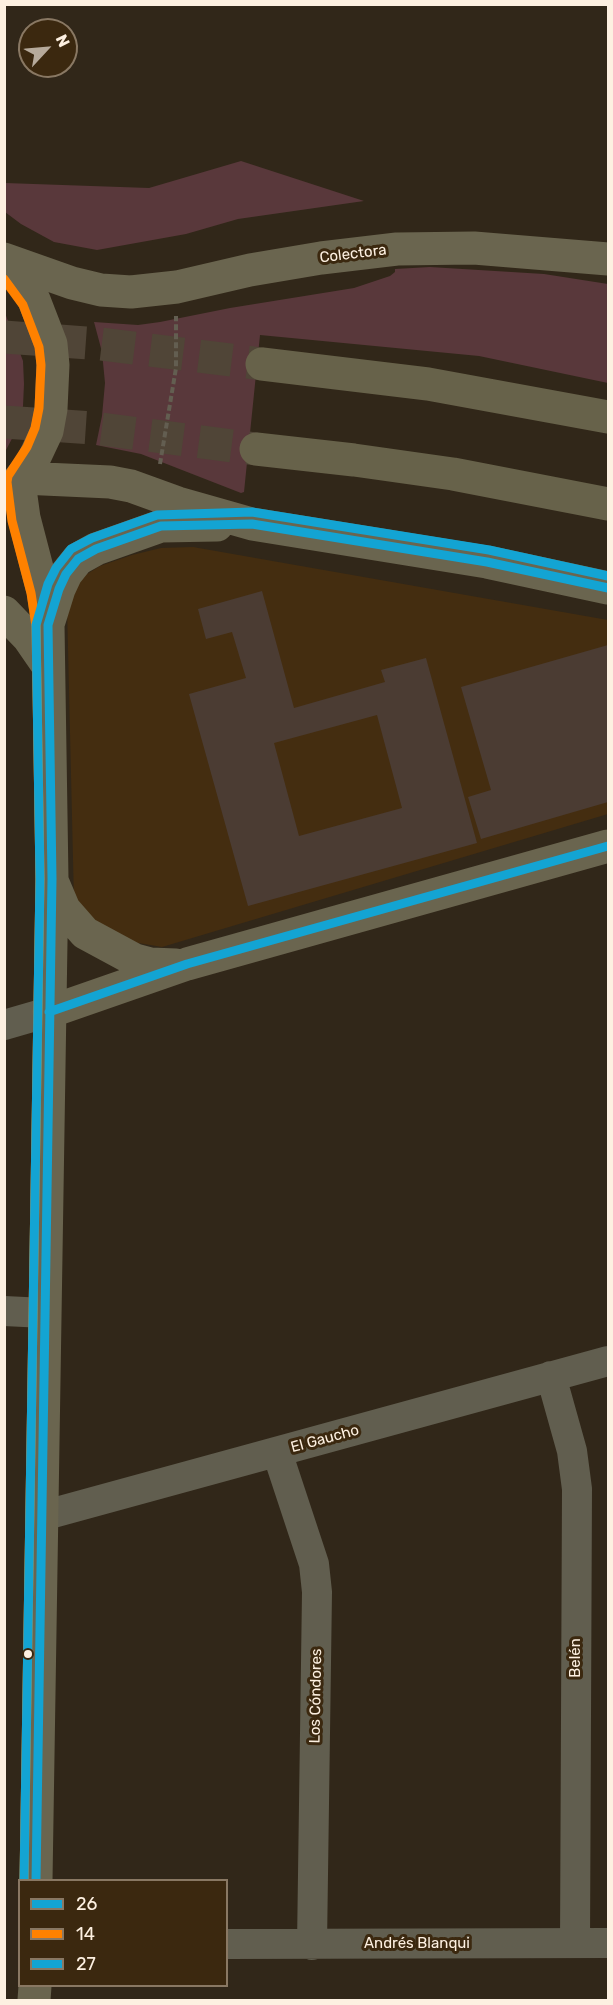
<!DOCTYPE html>
<html>
<head>
<meta charset="utf-8">
<style>
  body { margin:0 }
  #map { position:relative; width:613px; height:2005px; overflow:hidden; background:#312719; font-family:Rubik,sans-serif }
  canvas { display:block }
  .frame { position:absolute; inset:0; border:6px solid #fdf0e1; pointer-events:none }
  .legend { position:absolute; left:18px; top:1879px; width:210px; height:108px; box-sizing:border-box; background:#3b280f; border:2px solid #897863; margin:0; padding:8px 10px; list-style:none; font-size:18px; color:#fdf0e1 }
  .legend li { display:flex; align-items:center; gap:12px; height:30px }
  .legend b { width:30px; border:2px solid #897863 }
  .north { position:absolute; left:18px; top:18px; width:60px; height:60px; box-sizing:border-box; background:#3b280f; border:2px solid #897863; border-radius:50%; rotate:64deg; font-size:16px; font-weight:700; line-height:24px; text-align:center; color:#fdf0e1 }
  .north::after { content:''; display:block; margin:auto; width:21px; height:27px; background:#b6aa9b; clip-path:polygon(50% 0,100% 100%,50% 72%,0 100%) }
</style>
</head>
<body>
<div id="map">
<canvas width="613" height="2005"></canvas>
<div class="frame"></div>
<ul class="legend">
<li><b style="height:8px;background:#13a4d3"></b>26</li>
<li><b style="height:8px;background:#ff8100"></b>14</li>
<li><b style="height:8px;background:#13a4d3"></b>27</li>
</ul>
<div class="north">N</div>
</div>
<script>
const c = document.querySelector('canvas').getContext('2d');
c.lineJoin = 'round';
function fillPath(path, color) {
  c.fillStyle = color;
  c.fill(path, 'evenodd');
}
function toPath(rows) {
  const path = new Path2D();
  for (const r of rows) {
    path.moveTo(r[0], r[1]);
    for (let i = 2; i < r.length; i += 2) path.lineTo(r[i], r[i + 1]);
  }
  return path;
}
function strokePath(path, color, width, dash) {
  c.strokeStyle = color;
  c.lineWidth = width;
  c.lineCap = dash ? 'butt' : 'round';
  c.setLineDash(dash || []);
  c.stroke(path);
}
function write(font, color, halo, rows, align = 'center') {
  c.font = font + ' Rubik,sans-serif';
  c.lineWidth = 6;
  c.setLineDash([]);
  c.textBaseline = 'middle';
  c.strokeStyle = halo;
  c.fillStyle = color;
  for (const [text, x, y, turn = 0] of rows) {
    c.save();
    c.translate(x, y);
    c.rotate((+turn || 0) * Math.PI / 180);
    c.textAlign = isNaN(turn) ? turn : align;
    if (halo) c.strokeText(text, 0, 0);
    c.fillText(text, 0, 0);
    c.restore();
  }
}
const built = toPath([
  [193,547,608,620,608,814,162,947,127,941,100,926,74,901,67,605,79,579,100,566,132,555,161,548]
]);
const green = toPath([
  [241,161,364,201,238,219,186,234,97,250,54,242,21,224,5,212,5,183,149,188],
  [430,267,544,274,608,284,608,383,479,356,260,335,244,492,241,493,141,454,96,445,102,416,105,383,102,352,94,322,138,325,160,322,230,308,354,288,390,276,395,272,395,269],
  [5,313,23,361,24,384,23,406,17,429,5,452]
]);
const building = toPath([
  [262,591,294,708,385,682,381,670,426,658,477,843,248,906,189,694,246,678,232,632,206,639,198,609],
  [377,715,402,808,299,836,274,743],
  [608,645,608,802,481,839,468,797,491,790,461,687]
]);
const highwayTunnel = toPath([
  [4,337,101,344,262,364],
  [4,422,93,428,256,449]
]);
const path = toPath([
  [160,464,176,368,176,316]
]);
const minor = toPath([
  [4,1025,49,1012],
  [4,1311,45,1313],
  [551,1376,572,1451,577,1489,575,1943],
  [277,1452,314,1564,317,1592,312,1945],
  [42,1516,608,1361],
  [226,1944,608,1943]
]);
const major = toPath([
  [4,259,72,283,101,290,131,292,177,287,250,270,321,258,397,249,474,248,608,259],
  [4,260,22,281,34,300,51,344,53,365,51,409,47,431,31,465,10,491],
  [22,478,110,482,131,486,178,503,252,524,487,562,608,588],
  [19,482,24,518,43,591,48,625,52,879,36,1880],
  [4,612,28,637,48,666],
  [49,621,59,589,66,574,78,559,96,549,161,526,217,525],
  [53,883,64,909,85,933,135,960,150,964,176,965],
  [49,1012,187,964,608,846],
  [34,2000,35,1986]
]);
const highway = toPath([
  [262,364,428,384,608,417],
  [256,449,354,460,453,474,608,504]
]);
const bus1 = toPath([
  [49,1012,187,964,608,846],
  [36,1880,52,879,48,625,59,589,66,574,78,559,96,549,161,526,252,524,487,562,608,588]
]);
const bus2 = toPath([
  [4,279,23,305,39,347,41,365,39,408,35,428,27,447,8,476,7,482,12,521,31,593,36,626,40,879,24,1880]
]);
const bus3 = toPath([
  [24,1880,40,879,36,625,48,584,56,568,71,549,92,538,157,515,252,512,489,550,608,576]
]);
const markers = [
  [28,1654,5,"#fdf0e1"]
];
const streetNames = [
  ["Colectora",353,254,-7],
  ["El Gaucho",325,1439,-15],
  ["Belén",576,1658,-90],
  ["Los Cóndores",316,1696,-89],
  ["Andrés Blanqui",417,1944]
];
fillPath(built, '#442d10');
fillPath(green, '#59383b');
fillPath(building, '#4b3c33');
strokePath(highwayTunnel, '#504537', 33, [33, 16]);
strokePath(path, '#635e51', 4, [6, 3]);
strokePath(minor, '#615e4f', 30);
strokePath(major, '#6a654f', 33);
strokePath(highway, '#67624a', 33);
strokePath(bus1, '#13a4d3', 9);
strokePath(bus2, '#ff8100', 9);
strokePath(bus3, '#13a4d3', 9);
for (const [x, y, r, color] of markers) {
  const dot = new Path2D();
  dot.arc(x, y, r, 0, 2 * Math.PI);
  c.fillStyle = color;
  c.fill(dot);
  strokePath(dot, '#3b280f', 2);
}
write('15px', '#fdf0e1', '#3b280f', streetNames);
</script>
</body>
</html>
